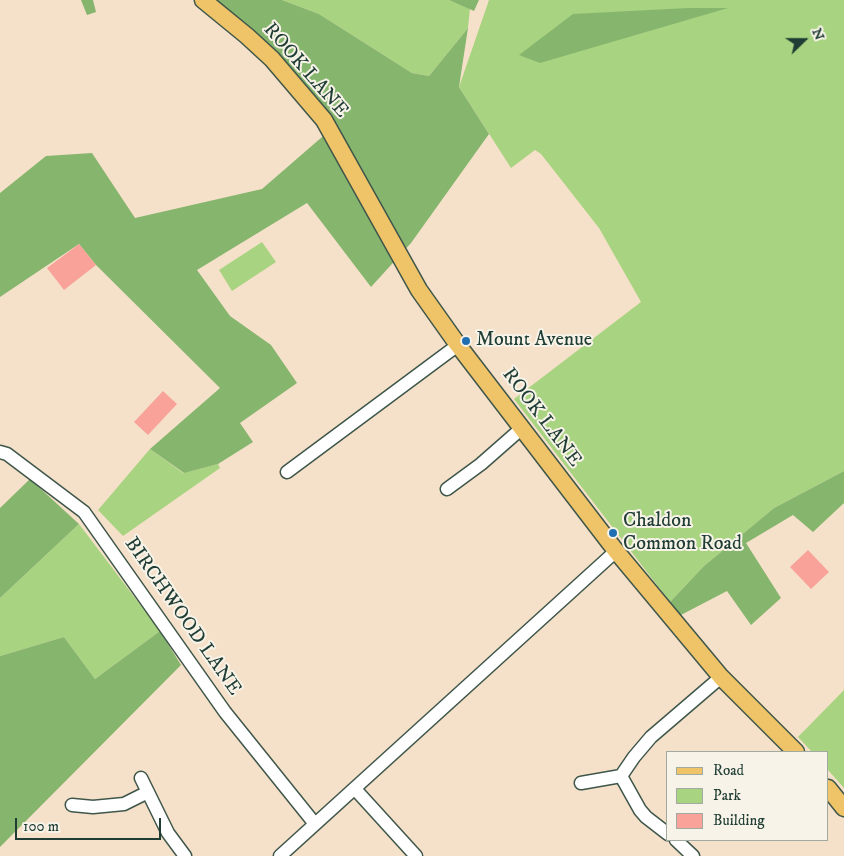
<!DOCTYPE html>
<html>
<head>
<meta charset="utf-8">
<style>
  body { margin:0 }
  #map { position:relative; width:844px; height:856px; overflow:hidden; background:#f5e1c9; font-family:"IM FELL DW Pica",serif }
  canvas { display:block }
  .legend { position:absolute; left:666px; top:751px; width:162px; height:90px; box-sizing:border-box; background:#f7f3e8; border:1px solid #a1aaa0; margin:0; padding:6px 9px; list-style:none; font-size:15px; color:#1f3d34 }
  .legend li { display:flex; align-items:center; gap:10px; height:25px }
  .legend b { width:25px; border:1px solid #a1aaa0 }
  .north { position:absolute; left:779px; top:15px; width:50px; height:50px; -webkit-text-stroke:4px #f7f3e8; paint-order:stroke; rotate:68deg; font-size:14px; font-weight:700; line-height:20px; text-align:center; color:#1f3d34 }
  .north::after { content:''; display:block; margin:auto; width:18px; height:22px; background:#1f3d34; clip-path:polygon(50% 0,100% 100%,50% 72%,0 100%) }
  .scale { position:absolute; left:15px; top:818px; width:146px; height:22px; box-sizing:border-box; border:2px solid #1f3d34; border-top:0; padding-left:6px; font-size:15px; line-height:18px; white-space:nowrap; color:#1f3d34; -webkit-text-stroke:4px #f7f3e8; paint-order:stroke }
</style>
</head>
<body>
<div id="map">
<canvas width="844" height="856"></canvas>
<ul class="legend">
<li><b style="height:6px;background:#efc469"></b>Road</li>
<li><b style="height:14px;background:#a8d380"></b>Park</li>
<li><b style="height:14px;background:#f8a29a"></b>Building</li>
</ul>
<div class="north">N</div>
<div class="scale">100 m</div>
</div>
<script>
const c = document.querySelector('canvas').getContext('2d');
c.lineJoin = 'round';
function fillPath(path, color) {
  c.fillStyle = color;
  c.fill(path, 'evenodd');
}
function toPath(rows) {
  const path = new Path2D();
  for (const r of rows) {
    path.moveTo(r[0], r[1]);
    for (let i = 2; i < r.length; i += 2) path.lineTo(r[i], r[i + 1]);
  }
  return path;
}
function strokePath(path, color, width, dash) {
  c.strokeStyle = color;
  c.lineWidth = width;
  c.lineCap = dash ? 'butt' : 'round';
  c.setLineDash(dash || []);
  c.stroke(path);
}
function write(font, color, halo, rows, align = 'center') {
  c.font = font + ' "IM FELL DW Pica",serif';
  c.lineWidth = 4;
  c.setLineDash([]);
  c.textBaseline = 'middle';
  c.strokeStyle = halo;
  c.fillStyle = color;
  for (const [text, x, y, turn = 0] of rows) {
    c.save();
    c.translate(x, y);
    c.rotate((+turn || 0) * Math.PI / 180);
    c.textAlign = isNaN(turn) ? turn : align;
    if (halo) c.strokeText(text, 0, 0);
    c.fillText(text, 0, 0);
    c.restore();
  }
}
const green = toPath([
  [282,0,449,0,470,8,468,28,429,76,412,73,319,14],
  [489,0,844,0,844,471,774,508,704,566,670,602,514,399,641,302,599,228,541,154,535,150,511,168,459,87],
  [262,242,276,262,232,291,219,270],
  [150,449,183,473,218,464,220,468,123,536,98,510],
  [79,524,160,631,95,679,64,637,0,656,0,598],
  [844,690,844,788,828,770,828,752,812,752,798,737]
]);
const forest = toPath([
  [81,0,93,0,96,12,87,15],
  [212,0,282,0,319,14,412,73,429,76,468,28,459,87,489,134,411,243,371,287,307,203,197,270,230,316,271,345,297,383,240,423,253,442,218,464,184,473,150,449,220,388,96,265,79,244,0,297,0,193,46,156,92,153,135,218,262,189,337,124],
  [449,0,479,0,474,11],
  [688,8,728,8,540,63,519,55,573,14],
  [844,471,844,503,813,532,793,515,746,543,781,598,751,625,727,591,679,616,670,602,704,566,774,508],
  [30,479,79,524,0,598,0,508],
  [160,631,181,665,0,847,0,656,64,637,95,679]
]);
const building = toPath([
  [79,244,96,265,64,290,47,268],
  [163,391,177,404,148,435,134,422],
  [808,550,829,572,811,589,790,567]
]);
const minor = toPath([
  [0,452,7,454,84,512,225,712,315,824],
  [287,472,458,345],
  [447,489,481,464,522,428],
  [141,778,168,833,185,856],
  [581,783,621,776],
  [355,789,416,856],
  [72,805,93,807,124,804,148,792],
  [668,834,646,817,640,810,621,776,634,757,651,737,721,677],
  [676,840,693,856],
  [280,856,616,551]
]);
const major = toPath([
  [203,0,247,36,272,59,324,120,419,290,458,345,616,551,721,677,796,752],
  [828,788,844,808]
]);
const markers = [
  [466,341,5,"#1f6fb2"],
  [613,533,5,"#1f6fb2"]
];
const streetNames = [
  ["ROOK LANE",305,71,49],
  ["ROOK LANE",541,418,53],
  ["BIRCHWOOD LANE",182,617,55]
];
const poiNames = [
  ["Mount Avenue",476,341],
  ["Chaldon",623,522],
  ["Common Road",623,545]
];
fillPath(green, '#a8d380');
fillPath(forest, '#86b56e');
fillPath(building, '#f8a29a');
strokePath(minor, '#3f564a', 15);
strokePath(major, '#3f564a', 19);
strokePath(minor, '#fff', 12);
strokePath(major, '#efc469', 16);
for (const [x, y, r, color] of markers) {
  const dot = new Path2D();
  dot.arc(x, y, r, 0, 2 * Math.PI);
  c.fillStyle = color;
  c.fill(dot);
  strokePath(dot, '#f7f3e8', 2);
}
write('20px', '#1f3d34', '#f7f3e8', streetNames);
write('20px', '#1f3d34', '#f7f3e8', poiNames, 'left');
</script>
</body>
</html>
